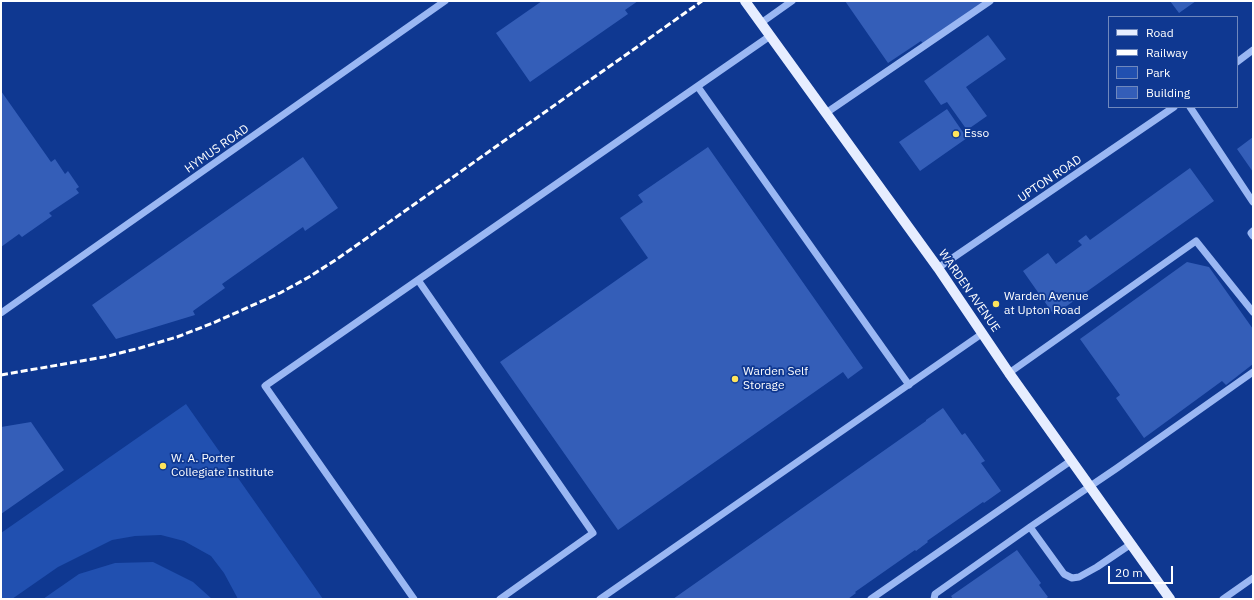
<!DOCTYPE html>
<html>
<head>
<meta charset="utf-8">
<style>
  body { margin:0 }
  #map { position:relative; width:1254px; height:600px; overflow:hidden; background:#0f3891; font-family:"IBM Plex Sans",sans-serif }
  canvas { display:block }
  .frame { position:absolute; inset:0; border:2px solid #fff; pointer-events:none }
  .legend { position:absolute; left:1108px; top:16px; width:130px; height:92px; box-sizing:border-box; background:#0f3891; border:1px solid #6f88bd; margin:0; padding:5px 7px; list-style:none; font-size:12px; color:#fff }
  .legend li { display:flex; align-items:center; gap:8px; height:20px }
  .legend b { width:20px; border:1px solid #6f88bd }
  .scale { position:absolute; left:1108px; top:566px; width:65px; height:18px; box-sizing:border-box; border:2px solid #fff; border-top:0; padding-left:5px; font-size:12px; line-height:14px; white-space:nowrap; color:#fff; -webkit-text-stroke:3px #0f3891; paint-order:stroke }
</style>
</head>
<body>
<div id="map">
<canvas width="1254" height="600"></canvas>
<div class="frame"></div>
<ul class="legend">
<li><b style="height:5px;background:#e6edff"></b>Road</li>
<li><b style="height:5px;background:#fff"></b>Railway</li>
<li><b style="height:11px;background:#2150b0"></b>Park</li>
<li><b style="height:11px;background:#345eb8"></b>Building</li>
</ul>
<div class="scale">20 m</div>
</div>
<script>
const c = document.querySelector('canvas').getContext('2d');
c.lineJoin = 'round';
function fillPath(path, color) {
  c.fillStyle = color;
  c.fill(path, 'evenodd');
}
function toPath(rows) {
  const path = new Path2D();
  for (const r of rows) {
    path.moveTo(r[0], r[1]);
    for (let i = 2; i < r.length; i += 2) path.lineTo(r[i], r[i + 1]);
  }
  return path;
}
function strokePath(path, color, width, dash) {
  c.strokeStyle = color;
  c.lineWidth = width;
  c.lineCap = dash ? 'butt' : 'round';
  c.setLineDash(dash || []);
  c.stroke(path);
}
function write(font, color, halo, rows, align = 'center') {
  c.font = font + ' "IBM Plex Sans",sans-serif';
  c.lineWidth = 3.5;
  c.setLineDash([]);
  c.textBaseline = 'middle';
  c.strokeStyle = halo;
  c.fillStyle = color;
  for (const [text, x, y, turn = 0] of rows) {
    c.save();
    c.translate(x, y);
    c.rotate((+turn || 0) * Math.PI / 180);
    c.textAlign = isNaN(turn) ? turn : align;
    if (halo) c.strokeText(text, 0, 0);
    c.fillText(text, 0, 0);
    c.restore();
  }
}
const green = toPath([
  [186,404,323,599,238,599,224,573,211,556,184,541,161,535,135,536,112,540,58,567,12,599,1,599,1,533],
  [153,562,193,582,212,599,43,599,79,574,115,563]
]);
const building = toPath([
  [542,1,638,1,625,10,628,14,530,82,496,33],
  [845,1,986,1,924,45,921,41,888,63],
  [1170,1,1196,1,1179,13],
  [988,35,1006,59,966,87,987,116,967,130,947,102,941,105,924,81],
  [1,91,51,162,55,159,65,174,68,171,79,187,76,189,79,193,49,213,52,216,22,237,19,234,1,247],
  [947,109,967,138,920,171,899,142],
  [1253,137,1253,172,1237,149],
  [708,147,863,368,848,379,843,372,618,530,500,362,648,258,620,218,643,202,638,195],
  [303,157,338,208,305,231,303,227,222,284,225,288,193,311,195,315,116,339,92,305],
  [1190,168,1214,201,1054,315,1023,271,1048,253,1056,264,1082,245,1078,241,1086,235,1090,240],
  [1187,262,1209,267,1253,329,1253,364,1226,385,1222,381,1144,438,1116,398,1120,395,1080,339],
  [943,408,962,435,965,433,985,461,981,463,1001,491,984,503,983,502,927,541,928,542,916,551,915,550,855,592,856,593,848,599,673,599,926,421,926,420],
  [31,422,64,470,1,514,1,427],
  [1017,550,1041,583,1039,585,1048,597,1045,599,953,599,951,596]
]);
const minor = toPath([
  [761,23,792,1],
  [1237,62,1253,50],
  [698,87,909,385],
  [1190,107,1253,202],
  [826,113,990,1],
  [1253,231,1251,233,1253,236],
  [938,268,1174,107],
  [418,280,593,533,500,599],
  [1,313,445,1],
  [1009,373,1196,241,1253,312],
  [1030,527,1064,574,1072,578,1079,577,1097,567,1131,544],
  [414,599,265,386,770,36],
  [600,599,983,333],
  [871,599,1072,460],
  [934,599,935,594,1030,527,1117,468,1253,372],
  [1223,599,1253,578]
]);
const major = toPath([
  [745,1,938,268,1009,373,1170,599]
]);
const rail = toPath([
  [1,375,104,357,140,348,177,337,213,323,280,293,309,277,337,259,702,1]
]);
const markers = [
  [956,134,4,"#ffe45c"],
  [996,304,4,"#ffe45c"],
  [735,379,4,"#ffe45c"],
  [163,466,4,"#ffe45c"]
];
const poiNames = [
  ["Esso",964,134],
  ["Warden Avenue",1004,297],
  ["at Upton Road",1004,311],
  ["Warden Self",743,372],
  ["Storage",743,386],
  ["W. A. Porter",171,459],
  ["Collegiate Institute",171,473]
];
const streetNames = [
  ["HYMUS ROAD",217,149,-35],
  ["UPTON ROAD",1050,179,-34],
  ["WARDEN AVENUE",969,291,55]
];
fillPath(green, '#2150b0');
fillPath(building, '#345eb8');
strokePath(minor, '#9ab7f3', 7);
strokePath(major, '#e6edff', 10);
strokePath(rail, '#fff', 3, [7, 3]);
for (const [x, y, r, color] of markers) {
  const dot = new Path2D();
  dot.arc(x, y, r, 0, 2 * Math.PI);
  c.fillStyle = color;
  c.fill(dot);
  strokePath(dot, '#0f3891', 1.5);
}
write('12px', '#fff', '#0f3891', poiNames, 'left');
write('12px', '#fff', '#0f3891', streetNames);
</script>
</body>
</html>
